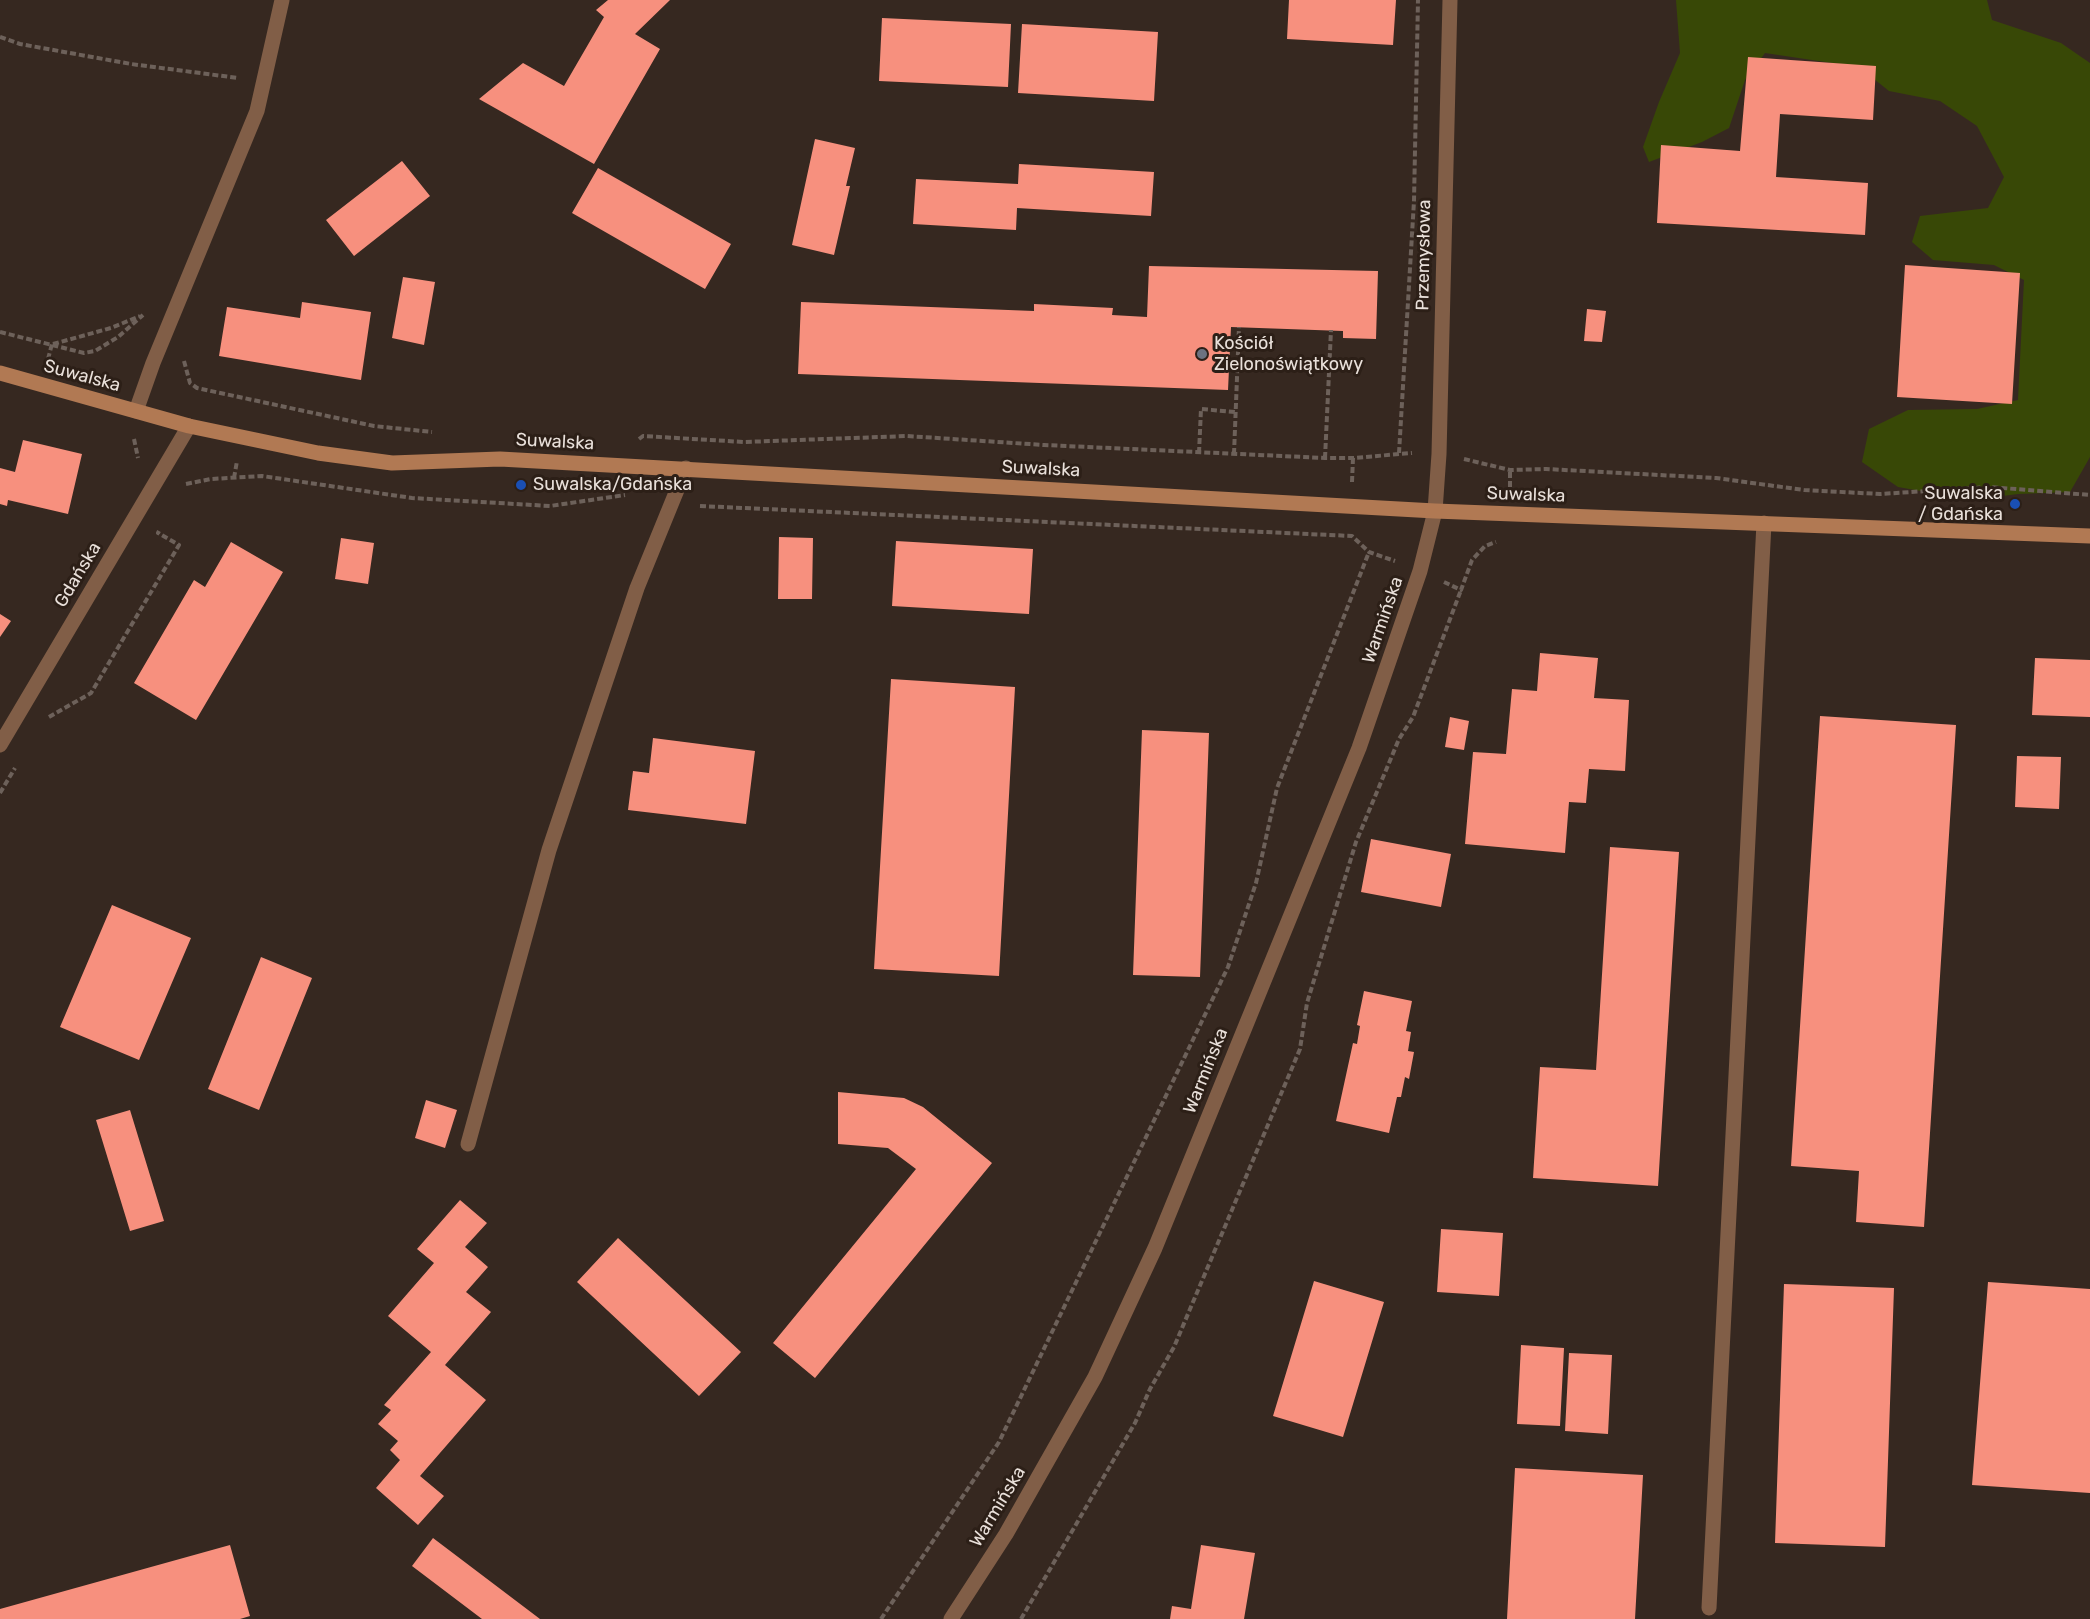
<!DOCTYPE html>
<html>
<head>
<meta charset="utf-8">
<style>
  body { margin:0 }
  canvas { display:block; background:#362820 }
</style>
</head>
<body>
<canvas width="2090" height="1619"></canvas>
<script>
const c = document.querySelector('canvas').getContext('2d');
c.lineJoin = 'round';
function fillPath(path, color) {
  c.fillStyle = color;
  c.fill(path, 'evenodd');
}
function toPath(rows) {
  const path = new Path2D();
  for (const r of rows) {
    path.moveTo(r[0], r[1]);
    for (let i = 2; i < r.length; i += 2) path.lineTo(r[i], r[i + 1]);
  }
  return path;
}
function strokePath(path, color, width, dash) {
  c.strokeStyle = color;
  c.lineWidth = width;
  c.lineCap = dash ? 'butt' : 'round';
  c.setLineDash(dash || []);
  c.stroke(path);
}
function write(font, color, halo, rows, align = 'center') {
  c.font = font + ' Rubik,sans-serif';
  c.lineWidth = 6;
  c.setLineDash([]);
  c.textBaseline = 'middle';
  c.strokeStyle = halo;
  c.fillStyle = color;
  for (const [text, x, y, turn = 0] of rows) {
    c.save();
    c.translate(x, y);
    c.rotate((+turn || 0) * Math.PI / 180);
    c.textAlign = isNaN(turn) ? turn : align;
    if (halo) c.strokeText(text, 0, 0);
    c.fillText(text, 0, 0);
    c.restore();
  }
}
const green = toPath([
  [1676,0,1987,0,1992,20,2061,43,2090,63,2090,457,2070,492,2018,494,1972,500,1898,487,1862,462,1869,429,1908,410,1977,409,2018,400,2024,280,1994,265,1933,260,1912,242,1920,216,1988,208,2004,177,1977,126,1940,101,1889,91,1859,67,1765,53,1745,80,1729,128,1702,142,1649,162,1643,147,1659,102,1680,53]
]);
const building = toPath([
  [608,0,670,0,635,34,660,49,594,164,479,99,523,63,564,86,604,17,596,10],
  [1289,0,1396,0,1393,45,1287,39],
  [882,18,1011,24,1008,87,879,81],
  [1022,24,1158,32,1154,101,1018,93],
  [1748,57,1876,66,1873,120,1780,114,1776,177,1868,183,1865,235,1657,223,1661,145,1740,151],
  [815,139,855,148,846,186,850,186,834,255,792,245],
  [402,161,430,196,354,256,326,220],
  [1019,164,1154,172,1151,216,1017,208,1016,230,913,224,916,179,1018,184],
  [598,168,731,244,705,289,572,213],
  [1905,265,2020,273,2012,404,1897,397],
  [1149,266,1378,271,1376,339,1343,338,1343,331,1231,327,1228,390,798,374,801,302,1034,311,1034,304,1113,308,1112,315,1147,317],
  [403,277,435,282,424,345,392,338],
  [302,302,371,312,361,380,219,356,227,307,300,318],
  [1587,309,1606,311,1602,342,1584,341],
  [23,440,82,454,68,514,8,500,7,506,0,504,0,468,15,472],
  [779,537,813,538,812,599,778,599],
  [341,538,374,543,368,584,335,579],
  [896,541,1033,549,1029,614,892,606],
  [231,542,283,572,196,720,134,683,194,580,205,587],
  [0,614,11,621,0,637],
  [1540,653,1598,658,1594,698,1629,700,1625,771,1589,769,1586,803,1569,802,1565,853,1465,844,1473,752,1506,754,1512,689,1537,691],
  [2035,658,2090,660,2090,717,2032,715],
  [891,679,1015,687,999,976,874,969],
  [1820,716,1956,725,1924,1227,1856,1222,1859,1171,1791,1166],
  [1450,717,1469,721,1464,750,1445,747],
  [1142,730,1209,733,1200,977,1133,975],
  [653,738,755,751,746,824,628,810,633,771,649,773],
  [2017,756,2061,757,2059,809,2015,807],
  [1371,839,1451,854,1441,907,1361,892],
  [1610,847,1679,852,1658,1186,1533,1178,1540,1067,1596,1070],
  [112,905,191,938,139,1060,60,1027],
  [261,957,312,978,259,1110,208,1089],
  [1364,991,1412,1001,1406,1031,1411,1032,1408,1051,1414,1052,1409,1079,1405,1077,1401,1097,1397,1097,1389,1133,1336,1121,1353,1043,1357,1044,1360,1026,1357,1025],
  [838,1092,904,1098,923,1107,992,1163,815,1378,773,1343,916,1169,888,1148,838,1144],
  [426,1100,457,1110,445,1148,415,1138],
  [130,1110,164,1221,130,1231,96,1120],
  [460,1200,487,1223,465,1247,488,1267,466,1292,491,1312,445,1365,486,1400,420,1476,444,1496,418,1525,376,1488,400,1460,390,1450,398,1441,378,1424,391,1410,384,1405,431,1352,388,1316,434,1263,417,1249],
  [1441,1229,1503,1233,1499,1296,1437,1292],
  [618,1238,741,1352,699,1396,577,1282],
  [1314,1281,1384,1302,1343,1437,1273,1416],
  [1988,1282,2090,1289,2090,1493,1972,1485],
  [1784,1284,1894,1288,1885,1547,1775,1543],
  [1521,1345,1564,1348,1560,1426,1517,1424],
  [1569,1353,1612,1355,1608,1434,1565,1431],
  [1515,1468,1643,1475,1635,1619,1507,1619],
  [433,1538,540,1619,482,1619,412,1566],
  [230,1545,250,1616,240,1619,0,1619,0,1609],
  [1201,1545,1255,1553,1244,1619,1170,1619,1172,1606,1191,1609]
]);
const path = toPath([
  [0,37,20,44,131,64,238,78],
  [0,332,84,353,95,351,118,337,143,315],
  [53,344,111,328,140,316],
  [48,359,52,344],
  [184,361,190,383,197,388,374,426,432,432],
  [134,439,138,458],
  [639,439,643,436,744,442,907,436,1044,445,1325,458,1353,458,1412,453],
  [1199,453,1201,409,1235,412],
  [1399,453,1414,201,1418,0],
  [1234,454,1239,327],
  [1325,458,1331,330],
  [1464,459,1510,470,1546,469,1716,478,1804,490,1880,494,1990,487,2090,495],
  [234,478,237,461],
  [1352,482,1353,458],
  [186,484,211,479,262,476,412,498,550,506,625,495],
  [1510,487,1510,470],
  [700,506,1352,536,1369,552,1395,561],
  [1444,582,1461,590,1472,560,1485,546,1496,542],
  [49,717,91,693,179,545,158,533,159,531],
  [0,793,15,768],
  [881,1619,999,1442,1228,967,1256,883,1277,788,1369,552],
  [1021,1619,1135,1423,1150,1389,1174,1347,1300,1049,1307,1003,1356,842,1399,739,1413,717,1461,590]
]);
const lane = toPath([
  [468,1144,549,850,637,588,686,468],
  [1709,1608,1764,523]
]);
const street = toPath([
  [136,411,153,363,257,111,282,0],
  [0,745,189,426],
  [951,1619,1006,1534,1095,1377,1155,1248,1359,748,1420,571,1435,511,1439,454,1450,0]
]);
const secondary = toPath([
  [0,373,189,426,318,453,392,463,500,459,1435,511,2090,536]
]);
const markers = [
  [1202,354,6,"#6b7280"],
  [521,485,6,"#1a4fb4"],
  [2015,504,6,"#1a4fb4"]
];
const streetNames = [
  ["Przemysłowa",1424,255,-89],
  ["Suwalska",82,376,15],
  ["Suwalska",555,442,3],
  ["Suwalska",1041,469,3],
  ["Suwalska",1526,495,2],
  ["Gdańska",78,575,-59],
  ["Warmińska",1383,620,-71],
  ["Warmińska",1206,1071,-68],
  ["Warmińska",998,1507,-59]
];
const poiNames = [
  ["Kościół",1214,344],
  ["Zielonoświątkowy",1214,365],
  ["Suwalska/Gdańska",533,485],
  ["Suwalska",2003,494,"right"],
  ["/ Gdańska",2003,515,"right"]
];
fillPath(green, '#384806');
fillPath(building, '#f7907e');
strokePath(path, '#6d615a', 4, [6, 3]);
strokePath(lane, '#815e47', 15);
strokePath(street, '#815e47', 15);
strokePath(secondary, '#b17953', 15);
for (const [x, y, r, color] of markers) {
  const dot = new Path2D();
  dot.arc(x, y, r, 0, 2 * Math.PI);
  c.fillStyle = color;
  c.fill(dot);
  strokePath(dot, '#2c1f17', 2);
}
write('18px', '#e9e0da', '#2c1f17', streetNames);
write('18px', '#e9e0da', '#2c1f17', poiNames, 'left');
</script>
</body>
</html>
